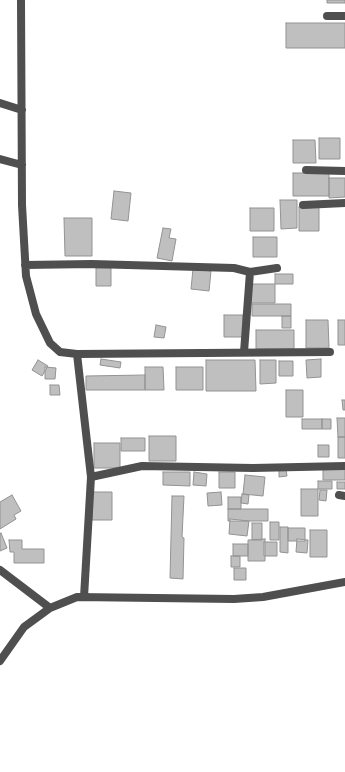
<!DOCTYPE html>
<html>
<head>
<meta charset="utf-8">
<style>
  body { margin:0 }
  canvas { display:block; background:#fff }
</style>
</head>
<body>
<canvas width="345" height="772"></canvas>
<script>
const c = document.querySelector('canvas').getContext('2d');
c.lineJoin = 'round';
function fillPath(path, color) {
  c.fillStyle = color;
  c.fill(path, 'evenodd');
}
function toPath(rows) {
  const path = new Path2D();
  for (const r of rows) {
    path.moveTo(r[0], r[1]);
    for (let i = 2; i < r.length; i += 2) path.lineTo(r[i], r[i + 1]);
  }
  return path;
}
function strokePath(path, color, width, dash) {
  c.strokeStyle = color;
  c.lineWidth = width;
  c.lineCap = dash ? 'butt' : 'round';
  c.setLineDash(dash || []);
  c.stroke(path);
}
const building = toPath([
  [327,0,345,0,345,3,327,3,327,0],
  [286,23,345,23,345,48,286,48,286,23],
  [319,138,340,138,340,159,319,159,319,138],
  [293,140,315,140,316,163,293,163,293,140],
  [293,173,329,173,329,196,293,196,293,173],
  [329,178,345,178,345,197,329,198,329,178],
  [114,191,131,193,128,221,111,219,114,191],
  [280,200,297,200,297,228,281,229,280,200],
  [299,207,319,207,319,231,299,231,299,207],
  [250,208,274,208,274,231,250,231,250,208],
  [64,218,92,218,92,256,65,256,64,218],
  [163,228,171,229,169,238,176,239,172,261,157,258,163,228],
  [253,237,277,237,277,257,253,257,253,237],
  [96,268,111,268,111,286,96,286,96,268],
  [193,269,211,271,209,291,191,289,193,269],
  [275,274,293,274,293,284,275,284,275,274],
  [251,284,275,284,275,303,251,303,251,284],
  [252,304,291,304,291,316,252,316,252,304],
  [224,315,243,315,243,337,224,337,224,315],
  [282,316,291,316,291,328,282,328,282,316],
  [306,320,328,320,329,348,306,348,306,320],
  [338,320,345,320,345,345,338,345,338,320],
  [156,325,166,327,164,338,154,337,156,325],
  [256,330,294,330,294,349,256,349,256,330],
  [101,359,121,362,120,368,100,365,101,359],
  [321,359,321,377,307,378,306,360,321,359],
  [38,360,48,366,42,376,32,370,38,360],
  [206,360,255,360,256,391,206,391,206,360],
  [260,360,276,360,276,383,260,384,260,360],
  [279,361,293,361,293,376,279,376,279,361],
  [45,367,56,368,55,379,45,379,45,367],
  [145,367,163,367,164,390,145,390,145,367],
  [176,367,203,367,203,390,176,390,176,367],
  [145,375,145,390,86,390,86,376,145,375],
  [50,385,59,385,60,395,50,395,50,385],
  [286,390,303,390,303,417,286,417,286,390],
  [342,400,345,400,345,410,343,410,342,400],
  [337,418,345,418,345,437,338,437,337,418],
  [302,419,322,419,322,429,302,429,302,419],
  [322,419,331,419,331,429,322,429,322,419],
  [149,436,176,436,176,461,149,461,149,436],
  [338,437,345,437,345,458,338,458,338,437],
  [121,438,145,438,145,451,121,451,121,438],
  [94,443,120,443,120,468,94,468,94,443],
  [318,445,329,445,329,457,318,457,318,445],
  [345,467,345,480,323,480,323,468,345,467],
  [279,469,286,469,287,476,279,477,279,469],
  [163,472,190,472,190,486,163,485,163,472],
  [194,472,207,474,206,486,193,485,194,472],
  [219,472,235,472,235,488,219,488,219,472],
  [245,475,265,477,263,496,243,494,245,475],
  [318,481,332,481,332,489,318,489,318,481],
  [337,482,345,482,345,489,337,489,337,482],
  [301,489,318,489,318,516,301,516,301,489],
  [320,490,327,490,326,501,319,500,320,490],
  [92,492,112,492,112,520,92,520,92,492],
  [221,492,222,505,208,506,207,493,221,492],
  [242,494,249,495,248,504,241,503,242,494],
  [12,495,21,511,14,515,16,519,0,529,0,502,12,495],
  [172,496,184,496,182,537,184,538,183,579,170,578,172,496],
  [228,497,241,497,241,509,228,509,228,497],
  [228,509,268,509,268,521,228,521,228,509],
  [230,519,249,521,247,536,229,534,230,519],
  [270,522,279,522,279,540,270,540,270,522],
  [252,523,262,523,262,540,252,540,252,523],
  [280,527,288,527,288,553,280,552,280,527],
  [288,528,305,528,305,541,288,541,288,528],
  [310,530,327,530,327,557,310,557,310,530],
  [1,533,7,548,0,551,0,534,1,533],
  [265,539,265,561,248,561,248,540,265,539],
  [297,539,308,540,307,553,296,552,297,539],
  [9,540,22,540,22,549,44,549,44,563,14,563,14,552,10,552,9,540],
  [264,542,277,542,277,556,264,556,264,542],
  [233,544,248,544,248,556,233,556,233,544],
  [231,556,240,556,240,567,231,567,231,556],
  [234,568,246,568,246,580,234,580,234,568]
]);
const street = toPath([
  [21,0,22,205,26,276,36,314,50,343,60,352,77,354,91,477,84,597],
  [327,16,345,16],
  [0,103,22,110],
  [0,159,22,165],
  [306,170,345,171],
  [303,205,345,203],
  [25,265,92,264,234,268,250,272,277,268],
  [244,352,250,272],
  [77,354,330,352],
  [91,477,142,466,253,468,345,466],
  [339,495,345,496],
  [0,570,50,608],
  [0,661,24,627,50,608,77,597,234,599,263,597,345,582]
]);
fillPath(building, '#bfbfbf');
strokePath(building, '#939393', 1);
strokePath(street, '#4f4f4f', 8);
</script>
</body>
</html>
